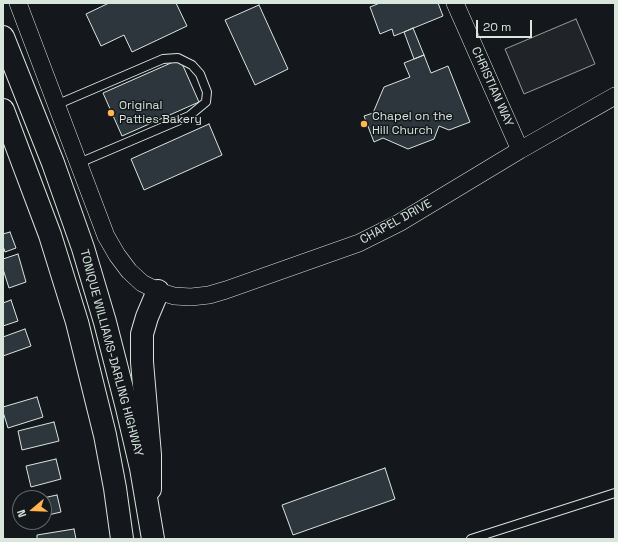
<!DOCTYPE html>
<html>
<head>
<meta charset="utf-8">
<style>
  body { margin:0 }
  #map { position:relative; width:618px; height:542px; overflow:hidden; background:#14181c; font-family:"Space Grotesk",sans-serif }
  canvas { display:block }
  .frame { position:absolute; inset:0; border:4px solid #d8e6dc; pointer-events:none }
  .north { position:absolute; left:12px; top:490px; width:40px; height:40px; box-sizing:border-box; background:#14181c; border:1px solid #626a69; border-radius:50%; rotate:251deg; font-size:11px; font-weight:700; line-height:16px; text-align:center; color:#d8e6dc }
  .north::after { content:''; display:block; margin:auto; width:14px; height:18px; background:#ffb74d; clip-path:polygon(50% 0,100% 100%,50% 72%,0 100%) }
  .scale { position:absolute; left:476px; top:20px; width:56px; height:18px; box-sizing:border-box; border:2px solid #d8e6dc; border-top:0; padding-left:5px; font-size:12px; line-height:14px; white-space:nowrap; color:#d8e6dc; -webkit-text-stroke:3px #14181c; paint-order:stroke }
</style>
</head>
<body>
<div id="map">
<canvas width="618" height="542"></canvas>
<div class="frame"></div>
<div class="north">N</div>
<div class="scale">20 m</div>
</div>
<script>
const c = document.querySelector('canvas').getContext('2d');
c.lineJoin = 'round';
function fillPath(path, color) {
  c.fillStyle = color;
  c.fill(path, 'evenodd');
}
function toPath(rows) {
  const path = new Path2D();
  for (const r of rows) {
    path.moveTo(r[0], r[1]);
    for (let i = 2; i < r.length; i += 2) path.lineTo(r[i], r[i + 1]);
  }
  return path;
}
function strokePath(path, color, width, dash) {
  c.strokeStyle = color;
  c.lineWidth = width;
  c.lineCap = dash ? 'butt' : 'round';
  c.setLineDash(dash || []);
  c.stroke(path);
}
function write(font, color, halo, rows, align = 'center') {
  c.font = font + ' "Space Grotesk",sans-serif';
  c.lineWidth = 3;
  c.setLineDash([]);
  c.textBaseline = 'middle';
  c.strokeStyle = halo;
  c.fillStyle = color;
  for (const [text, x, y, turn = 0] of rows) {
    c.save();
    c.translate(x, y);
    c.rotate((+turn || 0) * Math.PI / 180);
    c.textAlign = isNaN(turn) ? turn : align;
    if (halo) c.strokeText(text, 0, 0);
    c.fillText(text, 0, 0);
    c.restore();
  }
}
const green = toPath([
  [576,19,595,64,524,94,505,49,576,19]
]);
const building = toPath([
  [109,3,176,3,187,26,132,52,124,35,101,46,86,14,109,3],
  [380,3,438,3,443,16,394,36,392,29,380,34,370,7,380,3],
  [259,5,288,69,255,85,225,20,259,5],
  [413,28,424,55,414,59,404,32,413,28],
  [424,55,431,73,448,66,470,122,449,130,439,126,434,139,408,149,383,138,374,142,364,116,373,113,384,87,410,77,404,63,424,55],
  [180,59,199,102,122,136,103,93,180,59],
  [209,124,222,155,144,190,131,159,209,124],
  [10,232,16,248,5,252,3,246,3,234,10,232],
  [18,254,26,282,9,288,3,269,3,259,18,254],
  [11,300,18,321,3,326,3,303,11,300],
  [25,329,31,346,3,356,3,337,25,329],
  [37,397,43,417,8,428,3,412,3,407,37,397],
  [54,422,59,441,22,450,18,431,54,422],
  [56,459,61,479,31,487,26,466,56,459],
  [385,468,395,499,293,535,282,505,385,468],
  [57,495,61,512,44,516,43,498,57,495],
  [74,529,76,539,37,539,37,535,74,529]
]);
const service = toPath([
  [56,105,163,59,178,58,192,65,200,74,207,92,206,102,189,116,79,163],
  [471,539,615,493]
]);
const minor = toPath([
  [18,3,106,236,117,255,129,271,142,283,158,291,174,296,191,297,209,295,226,290,359,243,399,223,520,150,615,96],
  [455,3,520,150]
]);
const primary = toPath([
  [150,489,150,455,142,362,142,334,147,317,158,291]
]);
const trunk = toPath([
  [3,37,53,163,83,248,105,322,127,408,141,468,153,539],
  [3,110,50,235,77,322,105,435,115,488,122,539]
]);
const markers = [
  [111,113,4,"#ffb74d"],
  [364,124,4,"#ffb74d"]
];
const streetNames = [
  ["CHRISTIAN WAY",492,87,66],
  ["CHAPEL DRIVE",396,222,-29],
  ["TONIQUE WILLIAMS-DARLING HIGHWAY",111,353,75]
];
const poiNames = [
  ["Original",119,106],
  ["Patties Bakery",119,120],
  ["Chapel on the",372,117],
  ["Hill Church",372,131]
];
fillPath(green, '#202428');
strokePath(green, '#939e99', 1);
fillPath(building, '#2c363c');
strokePath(building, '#d8e6dc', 1);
strokePath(service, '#d8e6dc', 10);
strokePath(minor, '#d8e6dc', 18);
strokePath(primary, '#d8e6dc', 24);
strokePath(trunk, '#d8e6dc', 24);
strokePath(service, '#14181c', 8);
strokePath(minor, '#14181c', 17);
strokePath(primary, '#14181c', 22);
strokePath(trunk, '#14181c', 22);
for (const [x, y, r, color] of markers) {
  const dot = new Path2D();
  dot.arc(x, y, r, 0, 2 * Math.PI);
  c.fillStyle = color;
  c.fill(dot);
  strokePath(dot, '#14181c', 1.5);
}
write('12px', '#d8e6dc', '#14181c', streetNames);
write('12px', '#d8e6dc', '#14181c', poiNames, 'left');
</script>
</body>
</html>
